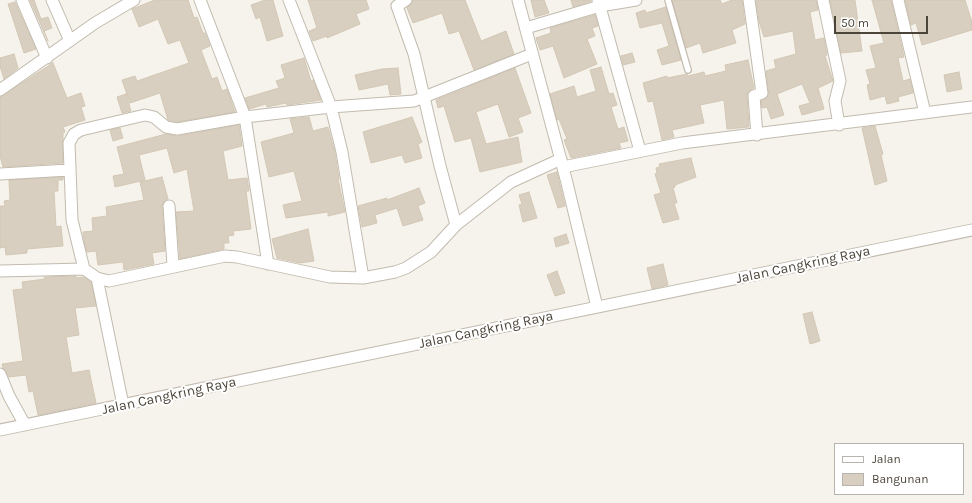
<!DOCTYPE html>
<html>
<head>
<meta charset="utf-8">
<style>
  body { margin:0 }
  #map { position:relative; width:972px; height:503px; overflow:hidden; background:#f6f3ec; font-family:Karla,sans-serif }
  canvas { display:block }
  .legend { position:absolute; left:834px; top:443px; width:130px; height:52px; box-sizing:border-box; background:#fff; border:1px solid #b7b4b0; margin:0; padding:5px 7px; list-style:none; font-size:12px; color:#4b4439 }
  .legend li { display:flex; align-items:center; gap:8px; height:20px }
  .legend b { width:20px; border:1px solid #b7b4b0 }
  .scale { position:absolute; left:834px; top:16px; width:94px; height:18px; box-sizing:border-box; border:2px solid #4b4439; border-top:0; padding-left:5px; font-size:12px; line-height:14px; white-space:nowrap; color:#4b4439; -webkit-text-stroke:3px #fff; paint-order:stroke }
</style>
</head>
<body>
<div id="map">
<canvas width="972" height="503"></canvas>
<ul class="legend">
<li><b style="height:5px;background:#fff"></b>Jalan</li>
<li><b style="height:11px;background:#d8cfc1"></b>Bangunan</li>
</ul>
<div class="scale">50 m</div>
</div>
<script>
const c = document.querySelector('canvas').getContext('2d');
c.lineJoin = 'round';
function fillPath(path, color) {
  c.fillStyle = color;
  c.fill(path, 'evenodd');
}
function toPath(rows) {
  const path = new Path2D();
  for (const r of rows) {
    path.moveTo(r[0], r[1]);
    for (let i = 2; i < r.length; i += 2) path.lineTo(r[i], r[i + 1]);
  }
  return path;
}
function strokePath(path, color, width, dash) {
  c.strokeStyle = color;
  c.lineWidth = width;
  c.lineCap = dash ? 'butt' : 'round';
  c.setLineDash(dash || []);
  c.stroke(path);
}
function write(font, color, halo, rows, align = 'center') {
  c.font = font + ' Karla,sans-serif';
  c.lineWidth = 4;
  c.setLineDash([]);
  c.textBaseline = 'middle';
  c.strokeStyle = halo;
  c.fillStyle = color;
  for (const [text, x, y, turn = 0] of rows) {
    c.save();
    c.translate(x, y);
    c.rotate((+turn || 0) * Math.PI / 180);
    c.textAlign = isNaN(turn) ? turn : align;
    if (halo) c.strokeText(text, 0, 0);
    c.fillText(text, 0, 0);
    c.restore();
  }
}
const building = toPath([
  [30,0,34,0,41,19,48,17,52,28,44,31,48,41,30,0],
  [155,0,188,0,194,18,197,17,203,33,205,33,210,46,201,50,212,79,217,77,222,91,227,89,235,112,177,122,168,120,160,93,130,103,122,80,135,76,137,81,189,63,180,40,168,44,158,19,139,27,132,9,155,0],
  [265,0,273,0,283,36,267,41,260,17,256,19,251,5,265,0],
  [308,0,366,0,369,9,356,14,360,24,327,38,327,36,313,41,309,31,317,28,308,0],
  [413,0,465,0,481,41,506,31,514,54,474,70,459,31,449,34,442,13,413,23,407,8,413,0],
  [531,0,544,0,549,13,535,17,531,0],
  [571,0,591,0,591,1,573,7,571,0],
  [672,0,720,0,722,4,732,0,742,0,745,24,732,30,736,43,703,53,700,43,686,48,672,0],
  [756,0,816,0,818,10,810,12,815,40,824,38,827,55,825,56,833,81,818,88,824,109,802,115,799,106,810,103,802,84,777,94,784,115,771,119,767,107,762,108,761,101,769,95,766,71,776,68,774,60,796,54,793,31,764,37,759,21,756,0],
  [830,0,855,0,862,51,841,53,830,0],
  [872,0,891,0,904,57,898,58,903,81,910,79,913,93,898,97,899,101,887,104,885,96,870,100,867,85,870,84,866,70,876,68,870,46,884,43,872,0],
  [905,0,965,0,972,22,972,30,922,45,916,23,911,25,905,0],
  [15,2,36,49,24,53,8,4,15,2],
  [666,7,681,60,662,65,657,50,669,46,662,23,640,28,636,13,645,10,646,13,666,7],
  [595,15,598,26,592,28,595,36,587,39,597,64,564,78,553,46,540,50,536,38,551,33,550,28,595,15],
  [632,53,635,62,623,65,621,56,632,53],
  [14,54,18,68,4,79,0,66,0,58,14,54],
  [304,58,311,81,313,80,321,100,287,105,286,103,267,107,266,104,249,109,245,98,279,88,276,81,285,78,281,65,304,58],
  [748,60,754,88,748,92,747,96,749,127,727,129,724,100,700,105,704,123,672,130,674,137,662,140,653,101,648,102,643,83,667,76,667,78,687,74,688,76,704,72,705,76,726,71,725,65,748,60],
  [53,63,67,98,81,93,85,106,81,107,85,120,63,127,65,132,63,133,63,163,3,167,0,156,0,97,53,63],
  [601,67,609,94,613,93,617,105,611,107,618,129,624,127,628,141,619,143,621,148,571,158,564,140,567,139,559,119,557,120,550,94,574,86,577,97,596,91,590,70,601,67],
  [398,68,401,94,390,95,388,84,359,90,355,75,382,69,398,68],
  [515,68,531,113,518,118,523,132,509,137,498,104,476,112,486,144,518,137,522,162,480,172,471,138,455,142,444,106,438,108,436,100,515,68],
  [959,72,962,89,947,92,944,75,959,72],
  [126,94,131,111,122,113,117,97,126,94],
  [309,117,313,131,328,127,335,153,339,179,338,179,345,212,328,216,328,212,286,218,283,205,302,201,294,171,269,177,261,142,294,133,290,119,309,117],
  [412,117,422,142,418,144,422,158,405,163,402,155,371,163,363,132,412,117],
  [239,125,242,146,223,151,228,180,247,178,249,191,246,191,251,229,233,231,234,235,228,236,229,243,224,243,224,249,180,259,176,212,194,211,187,169,174,173,167,148,139,155,145,180,115,187,113,176,124,174,117,147,166,134,178,136,239,125],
  [875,126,883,154,881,155,887,181,875,185,862,128,875,126],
  [120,128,123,138,113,141,110,130,120,128],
  [691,158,696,177,675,185,675,187,673,188,677,203,674,203,679,219,663,223,654,195,661,193,655,174,657,173,656,168,660,167,659,164,691,158],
  [557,172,565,206,558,208,547,175,557,172],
  [63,177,63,180,58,180,58,191,54,191,56,227,61,226,63,246,27,249,27,253,6,255,5,247,0,248,0,206,5,206,4,201,10,200,9,180,63,177],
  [162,177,168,199,165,200,162,206,165,251,152,253,154,264,124,270,123,262,98,265,96,251,87,252,84,241,83,232,93,231,92,218,107,216,106,207,144,200,140,182,162,177],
  [419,188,425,203,418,206,423,220,403,226,397,208,375,215,377,223,362,227,358,206,387,198,387,200,419,188],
  [529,192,537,218,523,222,519,205,522,204,519,195,529,192],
  [308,229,314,261,300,263,277,258,272,239,308,229],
  [566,234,569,243,556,247,554,238,566,234],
  [663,264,668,285,652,289,647,268,663,264],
  [557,271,565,293,555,296,547,275,557,271],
  [76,276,76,278,84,277,91,282,96,306,75,308,79,335,66,337,72,373,89,370,96,403,38,415,33,391,29,392,26,375,9,377,3,368,2,364,23,361,13,290,23,289,22,282,45,279,44,277,76,276],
  [812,312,820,341,810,344,803,314,812,312]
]);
const service = toPath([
  [668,0,688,70]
]);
const minor = toPath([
  [22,0,47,58],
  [52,0,70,41],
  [200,0,245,117,268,264],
  [289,0,331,107,342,152,363,278],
  [406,0,397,6,414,54,440,166,456,225],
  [518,0,566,179,597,307],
  [598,0,640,151],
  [749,0,762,93,754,96,757,135],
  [823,0,840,81,835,101,839,125],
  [898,0,925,113],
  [526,28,600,6,636,0],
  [0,90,95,23,134,0],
  [563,167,682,143,972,107],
  [0,174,69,170],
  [169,206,173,266],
  [0,271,84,269],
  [97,278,109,281,225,256,237,257,330,277,363,278,395,272,406,268,431,252,456,225,511,182,561,159],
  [0,374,9,396,25,425],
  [123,405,97,278,84,269,72,220,69,143,74,134,81,130,145,115,154,117,166,127,177,129,245,117,331,107,414,101,532,54],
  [0,430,972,230]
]);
const streetNames = [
  ["Jalan Cangkring Raya",803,265,-12],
  ["Jalan Cangkring Raya",486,330,-12],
  ["Jalan Cangkring Raya",169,396,-12]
];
fillPath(building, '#d8cfc1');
strokePath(building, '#d3c7b4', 1);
strokePath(service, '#c2bbae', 8);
strokePath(minor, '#c2bbae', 13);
strokePath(service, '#fff', 5.5);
strokePath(minor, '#fff', 11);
write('14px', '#4b4439', '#fff', streetNames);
</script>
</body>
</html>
